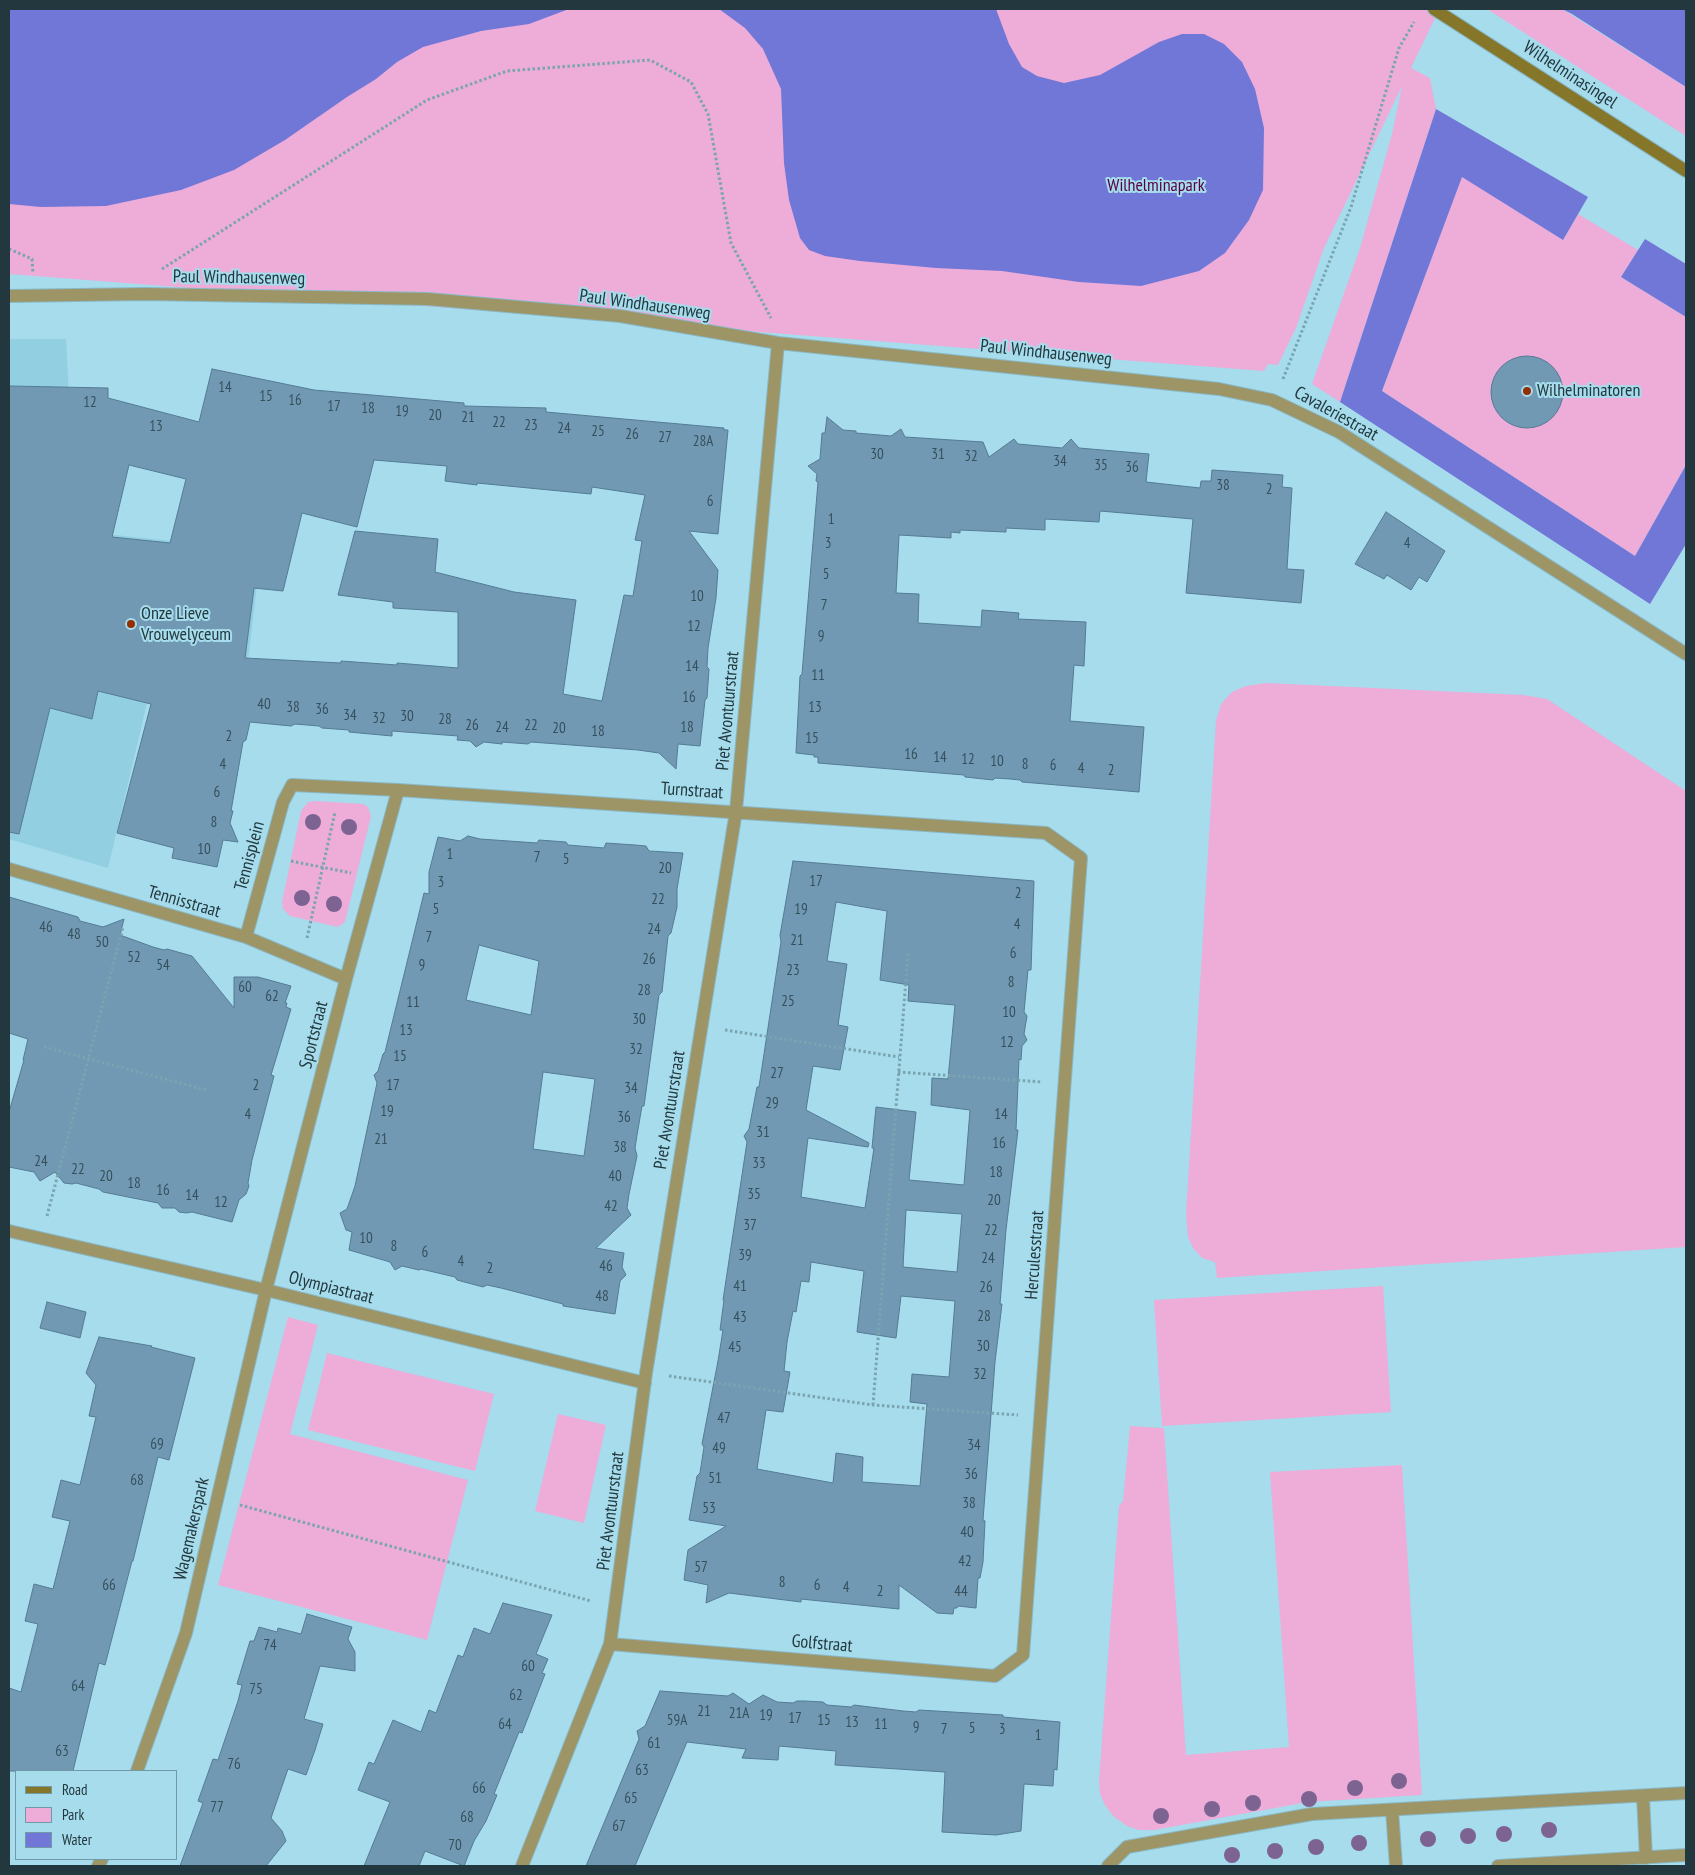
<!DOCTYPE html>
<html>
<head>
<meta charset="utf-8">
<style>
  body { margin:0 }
  #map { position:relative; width:1695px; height:1875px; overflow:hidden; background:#a6dcec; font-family:"PT Sans Narrow",sans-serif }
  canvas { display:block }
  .frame { position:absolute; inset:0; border:10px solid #22383e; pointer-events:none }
  .legend { position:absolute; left:15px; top:1770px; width:162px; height:90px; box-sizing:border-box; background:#a6dcec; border:1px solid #719aa6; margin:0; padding:6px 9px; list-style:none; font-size:15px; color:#22383e }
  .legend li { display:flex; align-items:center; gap:10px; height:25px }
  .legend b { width:25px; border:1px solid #719aa6 }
</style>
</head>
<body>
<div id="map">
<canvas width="1695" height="1875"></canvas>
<div class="frame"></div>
<ul class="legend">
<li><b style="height:6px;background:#857629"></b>Road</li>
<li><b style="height:14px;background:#eeacd9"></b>Park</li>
<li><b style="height:14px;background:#7177d7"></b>Water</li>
</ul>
</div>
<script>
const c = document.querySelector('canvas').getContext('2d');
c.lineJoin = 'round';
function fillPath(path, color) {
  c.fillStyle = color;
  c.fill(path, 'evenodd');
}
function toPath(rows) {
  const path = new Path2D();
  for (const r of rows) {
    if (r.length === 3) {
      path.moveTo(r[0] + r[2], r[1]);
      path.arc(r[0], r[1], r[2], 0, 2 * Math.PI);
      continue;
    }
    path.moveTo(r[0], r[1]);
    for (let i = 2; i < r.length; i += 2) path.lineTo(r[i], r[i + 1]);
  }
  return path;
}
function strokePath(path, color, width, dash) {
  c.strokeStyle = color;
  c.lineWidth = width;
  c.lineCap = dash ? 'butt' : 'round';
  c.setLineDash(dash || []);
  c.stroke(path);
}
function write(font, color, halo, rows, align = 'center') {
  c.font = font + ' "PT Sans Narrow",sans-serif';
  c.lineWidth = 4;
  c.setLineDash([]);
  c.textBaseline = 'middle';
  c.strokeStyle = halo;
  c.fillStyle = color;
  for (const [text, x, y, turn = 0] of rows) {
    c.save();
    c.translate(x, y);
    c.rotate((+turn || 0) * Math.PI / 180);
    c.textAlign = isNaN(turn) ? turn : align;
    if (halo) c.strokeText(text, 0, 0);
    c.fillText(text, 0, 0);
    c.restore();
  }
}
const built = toPath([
  [9,339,66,339,74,496,85,532,261,550,241,721,148,699,108,868,9,839]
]);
const green = toPath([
  [9,9,1429,9,1437,14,1411,68,1430,78,1436,109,1340,402,1312,384,1360,248,1392,134,1402,86,1324,248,1296,328,1278,365,1268,364,1264,371,9,274],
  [1487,9,1562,9,1686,87,1686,136],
  [1462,176,1563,240,1578,214,1638,250,1621,277,1686,317,1686,465,1635,556,1382,391],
  [1266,683,1523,695,1547,699,1686,791,1686,1247,1217,1278,1215,1262,1202,1258,1193,1248,1188,1237,1186,1214,1216,721,1221,704,1232,692,1246,686],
  [316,801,363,804,368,807,371,816,345,922,338,927,290,916,283,909,282,902,301,811,308,802],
  [1383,1286,1391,1412,1162,1426,1154,1300],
  [288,1317,318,1325,290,1434,468,1480,427,1640,218,1585],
  [327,1353,494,1394,475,1471,308,1430],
  [558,1414,606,1425,584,1523,535,1511],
  [1130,1426,1164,1428,1186,1755,1289,1747,1270,1472,1402,1465,1422,1795,1308,1802,1154,1830,1139,1830,1127,1826,1113,1816,1105,1805,1100,1794,1099,1781,1119,1506,1123,1501]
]);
const water = toPath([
  [9,9,569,9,529,24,481,31,423,47,397,62,376,79,347,97,285,140,234,170,181,190,106,206,41,207,9,204],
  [719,9,996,9,1009,44,1022,67,1037,76,1064,83,1100,75,1159,42,1182,34,1204,34,1224,44,1242,62,1255,89,1264,128,1263,190,1249,220,1225,253,1199,271,1141,286,1079,282,1002,271,936,268,860,261,825,256,809,250,800,238,789,200,784,163,781,89,763,49,745,28],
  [1562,9,1686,9,1686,87,1572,14],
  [1436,109,1588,197,1563,240,1462,177,1382,391,1635,556,1686,465,1686,544,1650,604,1340,402],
  [1645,239,1686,264,1686,317,1621,277]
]);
const building = toPath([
  [1527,392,36],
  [212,369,314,390,464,403,464,406,546,408,546,412,724,428,724,430,728,430,718,534,689,531,718,570,716,598,708,648,707,667,709,669,707,698,705,700,700,746,678,744,676,769,659,753,638,750,531,742,528,744,502,742,502,744,484,742,476,747,470,741,457,740,458,736,392,731,392,736,349,732,349,730,322,728,319,726,295,724,291,726,250,722,246,740,243,742,231,811,233,811,230,823,238,842,223,840,217,867,172,858,174,848,117,833,151,704,98,691,92,719,50,708,19,834,9,832,9,386,108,388,108,398,199,422,212,369],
  [374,460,447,466,445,481,477,485,477,483,591,494,592,487,645,495,635,540,642,541,633,596,624,595,602,701,563,694,576,600,514,592,435,572,438,539,355,531,338,595,393,602,393,608,458,612,458,668,397,663,397,665,341,661,341,663,245,658,254,588,283,591,302,513,357,527,374,460],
  [129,465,186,479,170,543,112,537,129,465],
  [827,417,843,430,856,431,856,433,891,436,901,429,905,437,983,442,989,457,1014,439,1018,444,1062,448,1071,439,1079,448,1149,454,1146,482,1200,488,1201,481,1211,481,1212,470,1283,475,1282,487,1292,488,1287,569,1304,570,1301,603,1186,593,1193,519,1100,511,1099,522,1045,519,1045,530,1006,528,1006,532,960,530,960,533,951,532,951,538,899,535,896,593,919,594,918,623,981,627,982,610,1019,613,1018,619,1086,622,1084,666,1074,665,1070,721,1144,727,1139,792,1022,782,1020,780,1010,779,995,778,993,780,965,777,964,775,818,763,818,757,814,757,814,755,796,753,800,676,802,674,818,482,816,481,817,474,808,466,820,459,822,433,825,433,827,417],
  [1386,512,1445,551,1427,582,1419,577,1411,590,1387,575,1384,579,1355,564,1386,512],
  [468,836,480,839,537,843,539,840,566,842,568,845,604,848,606,843,635,845,646,846,649,851,683,853,677,889,677,907,671,933,668,936,662,992,659,995,644,1106,642,1106,637,1135,635,1148,637,1156,629,1194,627,1208,631,1215,596,1248,624,1253,622,1267,626,1275,620,1281,615,1314,563,1306,563,1304,501,1288,487,1285,483,1287,457,1280,455,1277,421,1269,419,1270,402,1266,395,1270,390,1262,349,1250,352,1232,346,1230,340,1213,347,1209,355,1186,377,1083,374,1075,378,1071,383,1054,385,1052,424,893,429,894,429,872,438,837,460,841,468,836],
  [479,945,539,961,531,1015,466,1000,479,945],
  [543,1072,595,1079,584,1156,533,1149,543,1072],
  [793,861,1034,881,1031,970,1028,970,1024,1012,1027,1016,1024,1034,1027,1040,1022,1046,1021,1060,1019,1059,1016,1130,1018,1130,1006,1230,1000,1304,1002,1304,995,1362,983,1520,985,1521,983,1562,980,1578,978,1578,976,1608,958,1606,957,1608,954,1608,953,1614,937,1613,899,1585,899,1609,801,1599,801,1602,729,1593,706,1603,708,1585,684,1580,688,1550,726,1526,689,1520,697,1476,700,1473,704,1447,702,1444,718,1361,723,1330,720,1330,724,1300,723,1300,747,1142,744,1136,749,1129,757,1087,759,1087,781,942,780,935,793,861],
  [836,902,887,911,880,980,909,985,908,1001,955,1005,948,1079,932,1078,931,1105,970,1110,964,1185,909,1180,916,1112,876,1107,872,1148,874,1148,865,1208,801,1197,808,1138,868,1147,869,1143,806,1110,813,1066,840,1070,848,1027,838,1025,847,964,827,961,836,902],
  [906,1210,962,1214,957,1272,903,1267,906,1210],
  [811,1262,864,1271,857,1332,896,1338,901,1296,955,1301,949,1377,912,1374,910,1402,927,1404,920,1486,862,1482,863,1457,836,1453,833,1483,757,1469,766,1410,783,1412,790,1372,784,1371,787,1342,793,1311,796,1312,801,1281,809,1282,811,1262],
  [9,897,78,917,80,921,103,927,124,919,120,935,153,947,164,950,167,949,192,956,234,1008,234,977,258,977,291,986,285,1003,287,1003,286,1007,291,1009,271,1075,274,1076,252,1160,248,1183,249,1186,246,1194,239,1200,232,1222,192,1212,186,1213,179,1212,175,1208,162,1208,158,1203,103,1192,99,1189,76,1183,72,1184,64,1183,55,1172,40,1181,34,1172,9,1167,9,1112,24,1060,23,1060,28,1039,9,1033,9,897],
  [47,1302,86,1312,80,1338,40,1328,47,1302],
  [99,1337,152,1346,151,1347,195,1358,169,1460,158,1457,133,1561,132,1561,105,1665,99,1663,73,1771,9,1771,9,1688,21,1692,38,1624,25,1621,34,1584,53,1589,70,1521,52,1517,61,1480,80,1485,96,1417,89,1416,96,1385,86,1373,99,1337],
  [503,1603,552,1615,536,1654,548,1659,542,1673,545,1674,522,1733,519,1732,494,1794,497,1795,486,1821,474,1841,464,1866,425,1851,419,1866,364,1866,390,1802,358,1790,369,1762,374,1764,393,1720,421,1732,429,1710,436,1713,458,1655,463,1657,474,1628,490,1634,503,1603],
  [307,1614,352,1627,348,1639,355,1652,355,1671,320,1666,304,1719,323,1724,315,1750,306,1775,288,1769,271,1818,282,1831,286,1841,266,1866,180,1866,203,1803,198,1801,213,1759,218,1760,238,1701,242,1685,237,1684,250,1641,254,1641,259,1627,277,1632,278,1628,301,1634,307,1614],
  [660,1691,728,1696,733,1693,749,1704,763,1695,777,1702,793,1703,797,1701,805,1701,823,1702,827,1705,851,1707,854,1705,903,1711,916,1712,919,1710,1003,1715,1003,1717,1060,1722,1057,1770,1054,1769,1053,1786,1024,1784,1021,1831,996,1835,942,1832,945,1772,835,1765,836,1751,779,1746,778,1760,742,1758,746,1749,687,1742,635,1866,586,1866,639,1739,637,1731,645,1726,660,1691]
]);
const path = toPath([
  [9,249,32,259,33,273],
  [162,269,427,100,507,71,650,60,691,82,708,114,731,243,771,318],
  [1283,379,1351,207,1399,48,1414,22],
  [291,861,351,873],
  [307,938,335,812],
  [725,1030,899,1057],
  [44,1047,206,1090],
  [898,1072,1042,1082],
  [47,1216,123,927],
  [669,1376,873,1405,1018,1415],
  [873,1405,908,953],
  [240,1505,591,1601]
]);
const lane = toPath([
  [1643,1796,1646,1858],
  [1392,1810,1396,1866],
  [1108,1866,1127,1847,1312,1814,1686,1793],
  [1498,1866,1686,1855]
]);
const street = toPath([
  [9,296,146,294,428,299,620,316,778,343,1219,389,1272,400,1339,432,1686,654],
  [9,869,246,937,346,979],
  [246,937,283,802,292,785,398,790,1046,833,1081,858,1023,1655,995,1676,610,1644],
  [9,1231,266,1290,645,1383],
  [137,1771,186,1633,266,1290,346,979,398,790],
  [98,1866,102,1859],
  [522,1866,610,1644,646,1373,736,811,778,343]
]);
const secondary = toPath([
  [1434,9,1686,171]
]);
const trees = [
  [313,822],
  [349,827],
  [302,898],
  [334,904],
  [1399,1781],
  [1355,1788],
  [1309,1799],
  [1253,1803],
  [1212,1809],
  [1161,1816],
  [1549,1830],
  [1504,1834],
  [1468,1836],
  [1428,1839],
  [1359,1843],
  [1316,1847],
  [1275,1851],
  [1232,1855]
];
const markers = [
  [1527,391,5,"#942e03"],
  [131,624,5,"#942e03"]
];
const numberNames = [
  ["14",225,388],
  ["15",266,397],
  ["16",295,401],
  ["12",90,403],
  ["17",334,407],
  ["18",368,409],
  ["19",402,412],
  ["20",435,416],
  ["21",468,418],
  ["22",499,423],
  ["23",531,426],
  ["13",156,427],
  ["24",564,429],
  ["25",598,432],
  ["26",632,435],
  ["27",665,438],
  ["28A",703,442],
  ["30",877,455],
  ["31",938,455],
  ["32",971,457],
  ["34",1060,462],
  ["35",1101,466],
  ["36",1132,468],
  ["38",1223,486],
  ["2",1269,490],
  ["6",710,502],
  ["1",831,520],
  ["3",828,544],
  ["4",1407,544],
  ["5",826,575],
  ["10",697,597],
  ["7",824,606],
  ["12",694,627],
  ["9",821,637],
  ["14",692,667],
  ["11",818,676],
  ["16",689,698],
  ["40",264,705],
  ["38",293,708],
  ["13",815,708],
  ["36",322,710],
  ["34",350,716],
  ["30",407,717],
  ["32",379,719],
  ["28",445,720],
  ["26",472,726],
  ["22",531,726],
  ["24",502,728],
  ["18",687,728],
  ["20",559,729],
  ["18",598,732],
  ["2",229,737],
  ["15",812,739],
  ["16",911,755],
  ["14",940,758],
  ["12",968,760],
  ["10",997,762],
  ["4",223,765],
  ["8",1025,765],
  ["6",1053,766],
  ["4",1081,769],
  ["2",1111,771],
  ["6",217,793],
  ["8",214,823],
  ["10",204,850],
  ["1",450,855],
  ["7",537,858],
  ["5",566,860],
  ["20",665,869],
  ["17",816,882],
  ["3",441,883],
  ["2",1018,894],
  ["22",658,900],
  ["5",436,910],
  ["19",801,910],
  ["4",1017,925],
  ["46",46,928],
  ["24",654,930],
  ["48",74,935],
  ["7",429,938],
  ["21",797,941],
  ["50",102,943],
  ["6",1013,954],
  ["52",134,958],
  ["26",649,960],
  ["54",163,966],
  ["9",422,966],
  ["23",793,971],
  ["8",1011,983],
  ["60",245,988],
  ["28",644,991],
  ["62",272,997],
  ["25",788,1002],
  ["11",413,1003],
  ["10",1009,1013],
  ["30",639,1020],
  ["13",406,1031],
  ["12",1007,1043],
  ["32",636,1050],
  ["15",400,1057],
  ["27",777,1074],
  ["2",256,1086],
  ["17",393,1086],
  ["34",631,1089],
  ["29",772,1104],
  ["19",387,1112],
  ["4",248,1115],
  ["14",1001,1115],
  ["36",624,1118],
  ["31",763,1133],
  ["21",381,1140],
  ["16",999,1144],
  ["38",620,1148],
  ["24",41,1162],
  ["33",759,1164],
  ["22",78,1170],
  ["18",996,1173],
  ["20",106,1177],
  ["40",615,1177],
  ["18",134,1184],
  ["16",163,1191],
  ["35",754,1195],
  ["14",192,1196],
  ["20",994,1201],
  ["12",221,1203],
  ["42",611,1207],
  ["37",750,1226],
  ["22",991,1231],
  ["10",366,1239],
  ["8",394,1247],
  ["6",425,1253],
  ["39",745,1256],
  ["24",988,1259],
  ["4",461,1262],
  ["46",606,1267],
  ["2",490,1269],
  ["41",740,1287],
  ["26",986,1288],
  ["48",602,1297],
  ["28",984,1317],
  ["43",740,1318],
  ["30",983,1347],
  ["45",735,1348],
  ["32",980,1375],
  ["47",724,1419],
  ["69",157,1445],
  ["34",974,1446],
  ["49",719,1449],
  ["36",971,1475],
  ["51",715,1479],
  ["68",137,1481],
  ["38",969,1504],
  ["53",709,1509],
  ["40",967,1533],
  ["42",965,1562],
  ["57",701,1568],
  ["8",782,1583],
  ["66",109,1586],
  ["6",817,1586],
  ["4",846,1588],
  ["2",880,1592],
  ["44",961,1592],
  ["74",270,1646],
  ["60",528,1667],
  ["64",78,1687],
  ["75",256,1690],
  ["62",516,1696],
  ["21",704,1712],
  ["21A",739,1714],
  ["19",766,1716],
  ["17",795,1719],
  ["59A",677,1721],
  ["15",824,1721],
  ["13",852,1723],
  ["64",505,1725],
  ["11",881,1725],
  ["9",916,1728],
  ["5",972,1729],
  ["7",944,1730],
  ["3",1002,1730],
  ["1",1038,1736],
  ["61",654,1744],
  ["63",62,1752],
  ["76",234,1765],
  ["63",642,1771],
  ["66",479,1789],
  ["65",631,1799],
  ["77",217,1808],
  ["68",467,1818],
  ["67",619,1827],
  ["70",455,1846]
];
const streetNames = [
  ["Wilhelminasingel",1570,75,33],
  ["Paul Windhausenweg",239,278,1],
  ["Paul Windhausenweg",645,305,8],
  ["Paul Windhausenweg",1046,353,6],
  ["Cavaleriestraat",1336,414,29],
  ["Piet Avontuurstraat",728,711,-85],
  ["Turnstraat",692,791,4],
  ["Tennisplein",250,856,-75],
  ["Tennisstraat",184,902,16],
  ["Sportstraat",314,1035,-76],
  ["Piet Avontuurstraat",670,1110,-81],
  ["Herculesstraat",1035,1255,-86],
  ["Olympiastraat",331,1288,14],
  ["Piet Avontuurstraat",611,1511,-83],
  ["Wagemakerspark",192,1529,-77],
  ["Golfstraat",822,1644,5]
];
const parkNames = [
  ["Wilhelminapark",1156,186]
];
const poiNames = [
  ["Wilhelminatoren",1537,391],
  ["Onze Lieve",141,614],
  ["Vrouwelyceum",141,635]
];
fillPath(built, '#91cfe1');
fillPath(green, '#eeacd9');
fillPath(water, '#7177d7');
fillPath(building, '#7199b4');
strokePath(building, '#547b94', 1);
strokePath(lane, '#89b8c6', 14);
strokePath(street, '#89b8c6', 14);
strokePath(secondary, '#89b8c6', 14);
strokePath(path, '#79a4b0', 3, [2.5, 2.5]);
strokePath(lane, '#9e9566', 12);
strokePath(street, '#9e9566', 12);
strokePath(secondary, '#857629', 12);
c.fillStyle = '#7c6392';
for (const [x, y] of trees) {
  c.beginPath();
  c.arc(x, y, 8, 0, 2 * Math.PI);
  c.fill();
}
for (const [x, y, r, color] of markers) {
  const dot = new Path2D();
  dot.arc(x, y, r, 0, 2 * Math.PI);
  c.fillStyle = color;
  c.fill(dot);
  strokePath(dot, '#a6dcec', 2);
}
write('15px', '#36505c', null, numberNames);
write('18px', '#22383e', '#a6dcec', streetNames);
write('18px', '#590048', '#a6dcec', parkNames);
write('18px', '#22383e', '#a6dcec', poiNames, 'left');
</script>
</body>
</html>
